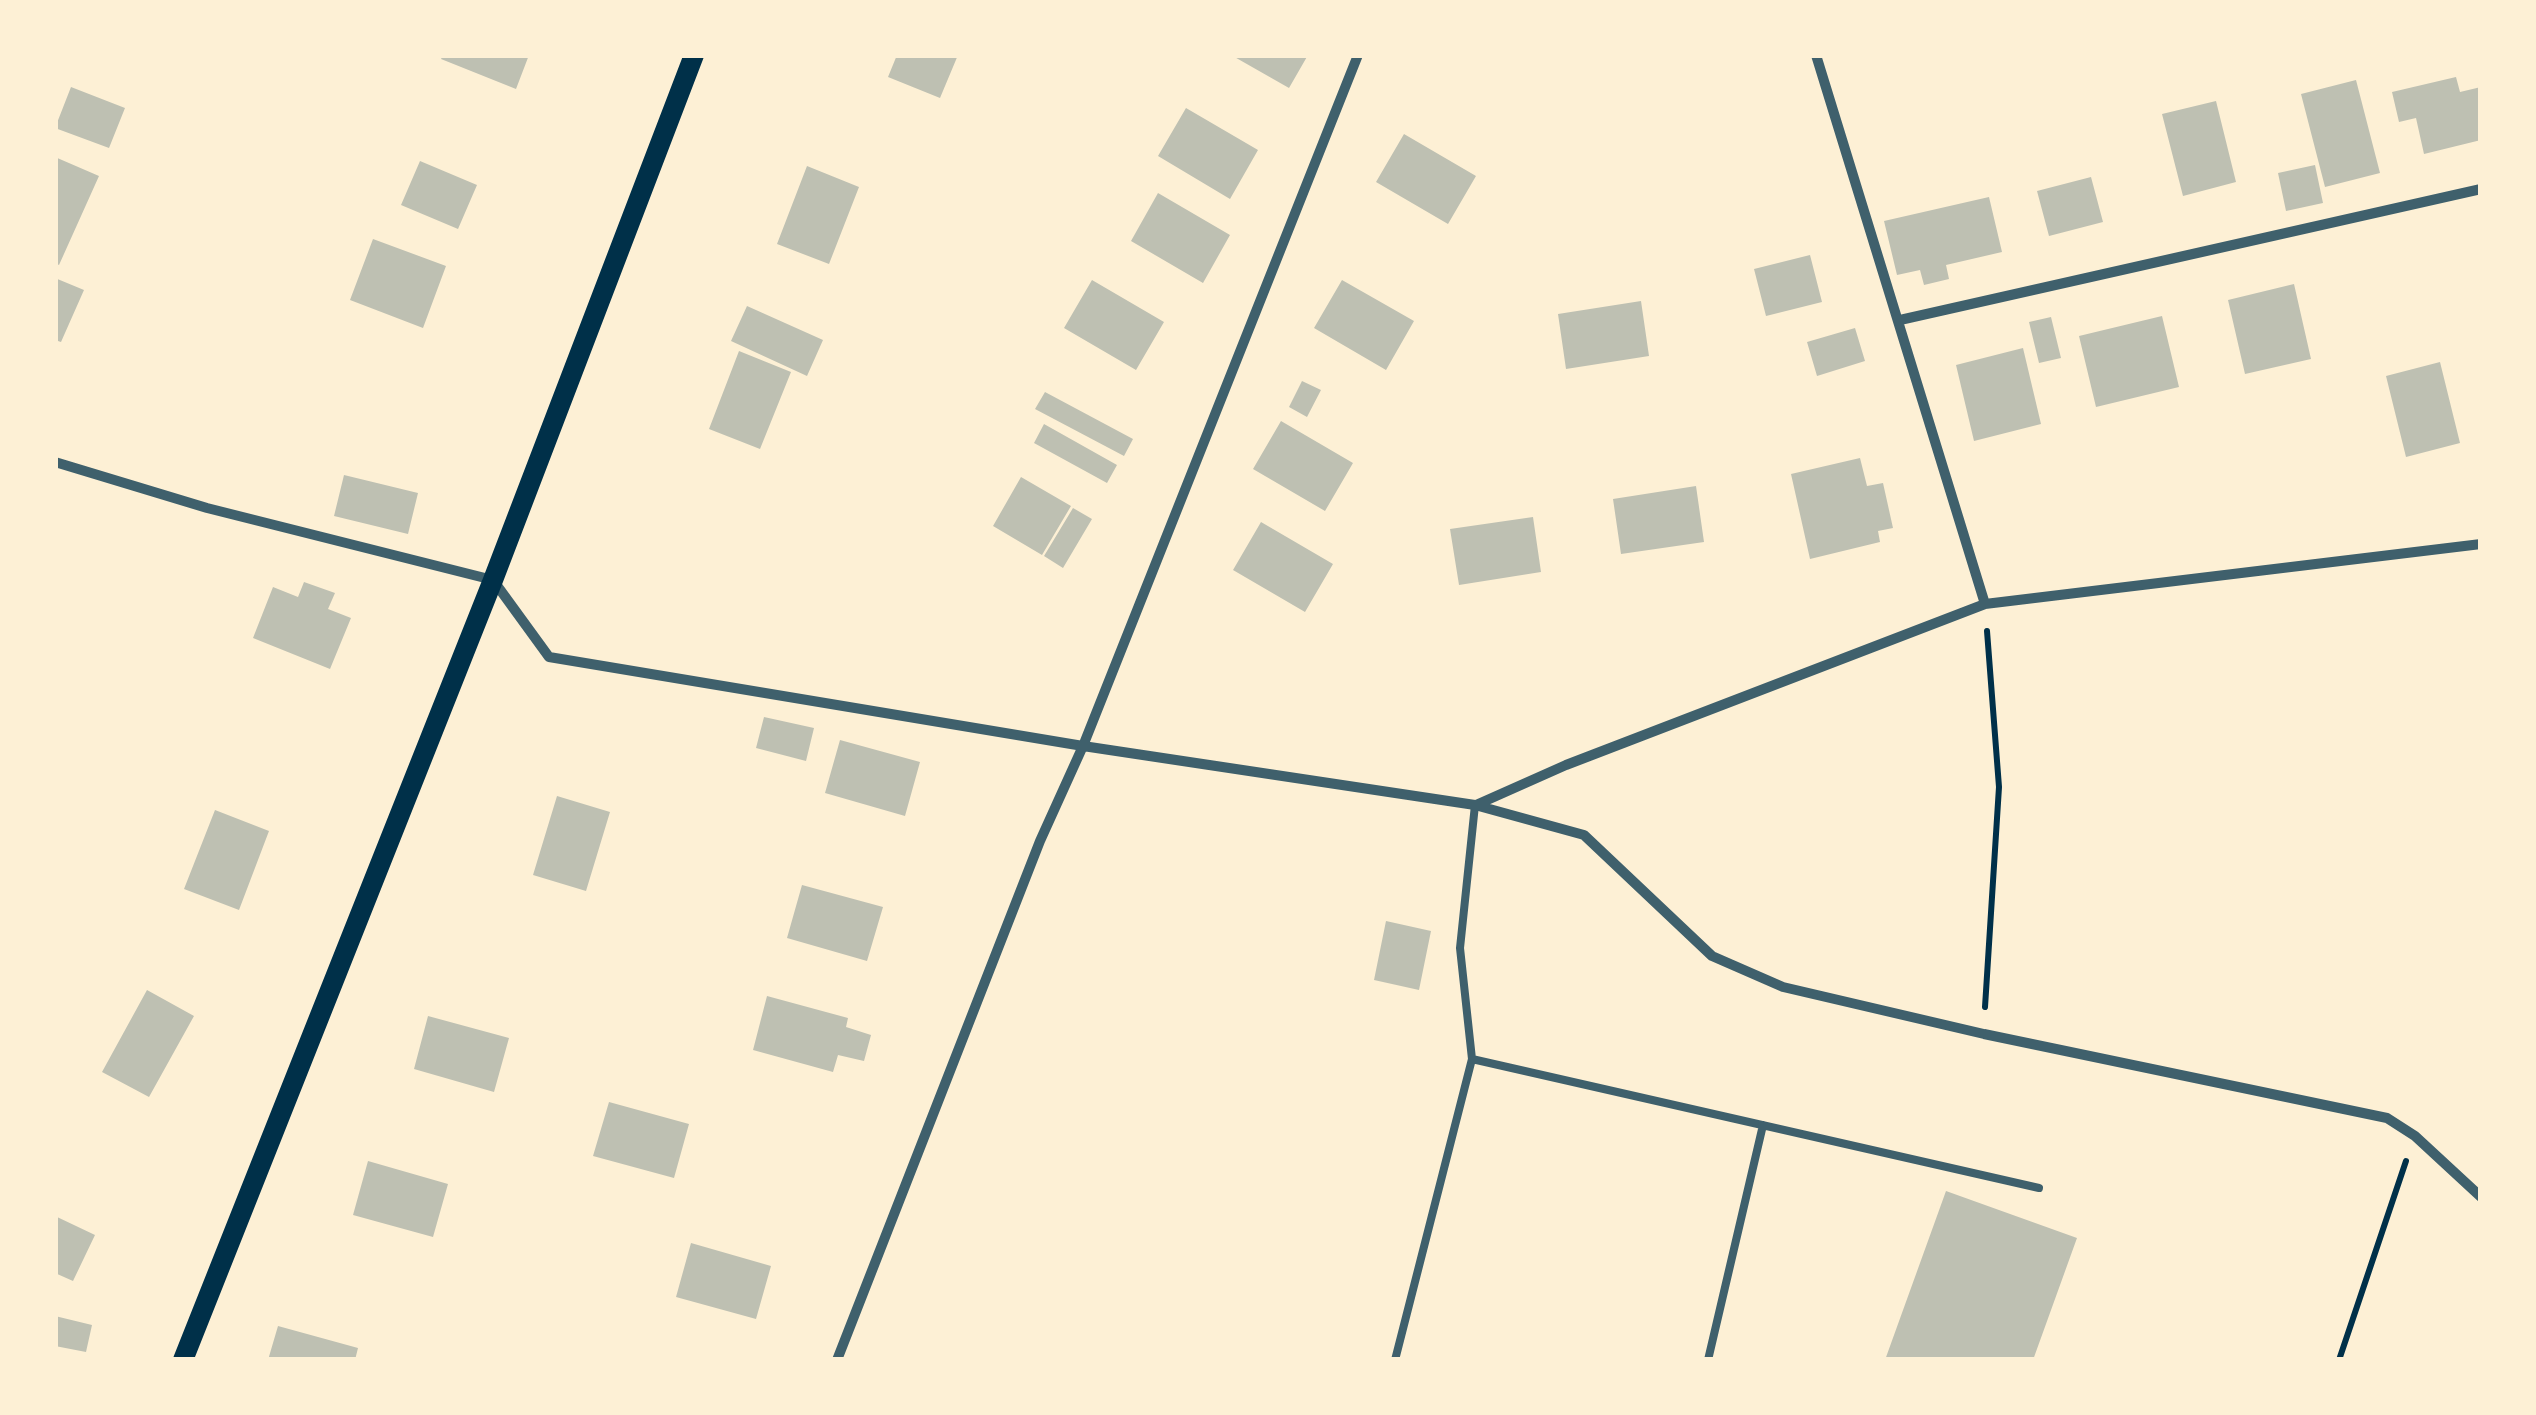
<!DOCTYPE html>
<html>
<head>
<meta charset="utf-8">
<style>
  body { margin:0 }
  #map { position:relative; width:2536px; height:1415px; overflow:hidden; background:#fdf0d5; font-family:Raleway,sans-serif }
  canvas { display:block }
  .frame { position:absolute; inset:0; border:58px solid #fdf0d5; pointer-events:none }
</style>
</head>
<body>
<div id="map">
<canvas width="2536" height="1415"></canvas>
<div class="frame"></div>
</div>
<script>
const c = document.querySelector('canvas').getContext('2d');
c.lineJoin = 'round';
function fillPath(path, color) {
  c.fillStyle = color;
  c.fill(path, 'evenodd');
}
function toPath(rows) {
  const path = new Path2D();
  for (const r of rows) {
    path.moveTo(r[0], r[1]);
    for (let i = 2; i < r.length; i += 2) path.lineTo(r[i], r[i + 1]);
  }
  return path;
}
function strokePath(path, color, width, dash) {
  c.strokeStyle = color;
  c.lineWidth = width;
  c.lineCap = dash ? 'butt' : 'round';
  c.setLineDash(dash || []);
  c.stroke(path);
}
const building = toPath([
  [443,55,529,55,516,89,441,59],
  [897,55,958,55,940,98,888,77],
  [1231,55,1308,55,1289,88],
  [2456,77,2460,92,2481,87,2481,140,2424,154,2416,118,2399,122,2392,92],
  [2356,80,2380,173,2325,187,2301,94],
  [71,87,125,108,109,148,55,128],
  [2216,101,2236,182,2183,196,2162,114],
  [1186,108,1258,150,1230,199,1158,156],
  [1404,134,1476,176,1448,224,1376,182],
  [55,157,99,176,59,265,55,263],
  [420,161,477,185,458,229,401,205],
  [2315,165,2323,203,2286,211,2278,173],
  [807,166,859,187,829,264,777,244],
  [2091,177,2103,222,2049,236,2037,191],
  [1158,193,1230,235,1203,283,1131,241],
  [1989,197,2002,252,1946,265,1949,279,1924,285,1920,270,1897,275,1884,221],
  [373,239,446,266,423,328,350,300],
  [1810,255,1822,302,1766,316,1754,269],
  [55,278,84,290,61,342,55,340],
  [1092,280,1164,322,1136,370,1064,328],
  [1342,280,1414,321,1386,370,1314,328],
  [2294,284,2311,359,2245,374,2228,300],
  [1641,301,1649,356,1566,369,1558,314],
  [747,306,823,340,807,376,731,341],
  [2162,316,2179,387,2096,407,2079,336],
  [2051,317,2061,358,2039,363,2029,322],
  [1855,328,1865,361,1817,376,1807,342],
  [2023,348,2041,424,1974,441,1956,365],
  [739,351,791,372,760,449,709,429],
  [2440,362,2460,443,2406,457,2386,376],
  [1302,381,1321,390,1307,417,1289,407],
  [1045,392,1133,439,1124,456,1035,409],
  [1281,421,1353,463,1325,511,1253,469],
  [1044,424,1117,465,1107,483,1034,443],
  [1860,458,1867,486,1883,483,1893,528,1878,531,1880,542,1810,559,1791,474],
  [344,475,418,493,408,534,334,516],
  [1021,477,1071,506,1042,555,993,526],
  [1696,486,1704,542,1621,554,1613,499],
  [1073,508,1092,519,1063,568,1044,556],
  [1533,517,1541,572,1459,585,1450,529],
  [1261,522,1333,564,1305,612,1233,570],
  [304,582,335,593,328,609,351,618,330,669,253,638,273,587,298,597],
  [764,717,814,728,806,761,756,748],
  [840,740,920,762,905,816,825,793],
  [557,796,610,812,586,891,533,875],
  [215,810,269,831,239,910,184,889],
  [802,885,883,907,867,961,787,938],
  [1386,921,1431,931,1419,990,1374,980],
  [147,990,194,1016,149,1097,102,1072],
  [767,996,848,1018,846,1027,871,1035,864,1061,838,1055,833,1072,753,1050],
  [428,1016,509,1038,494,1092,414,1069],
  [609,1102,689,1124,674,1178,593,1156],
  [368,1161,448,1184,433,1237,353,1215],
  [1946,1191,2077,1238,2033,1360,1885,1360],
  [55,1216,95,1235,73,1281,55,1273],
  [691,1243,771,1266,756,1319,676,1297],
  [55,1316,92,1325,86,1352,55,1346],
  [278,1326,358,1348,355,1360,268,1360]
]);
const path = toPath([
  [1985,1007,1999,787,1987,631],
  [2339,1360,2406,1161]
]);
const service = toPath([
  [1472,1059,2039,1188],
  [1395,1360,1472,1059,1460,948,1475,805],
  [1708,1360,1763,1125]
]);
const minor = toPath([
  [1816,55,1985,604],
  [1900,320,2481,189],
  [55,462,207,508,493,580,549,657,1083,746,1475,805,1584,835,1712,956,1783,987,1984,1034,2387,1118,2415,1136,2481,1197],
  [1476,805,1566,765,1985,604,2481,544],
  [837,1360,1040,841,1083,746,1358,55]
]);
const secondary = toPath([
  [183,1360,493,580,694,55]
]);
fillPath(building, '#bec0b2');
strokePath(path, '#003049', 6);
strokePath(service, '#3f606c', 8);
strokePath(minor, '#3f606c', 10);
strokePath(secondary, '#003049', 20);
</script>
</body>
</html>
